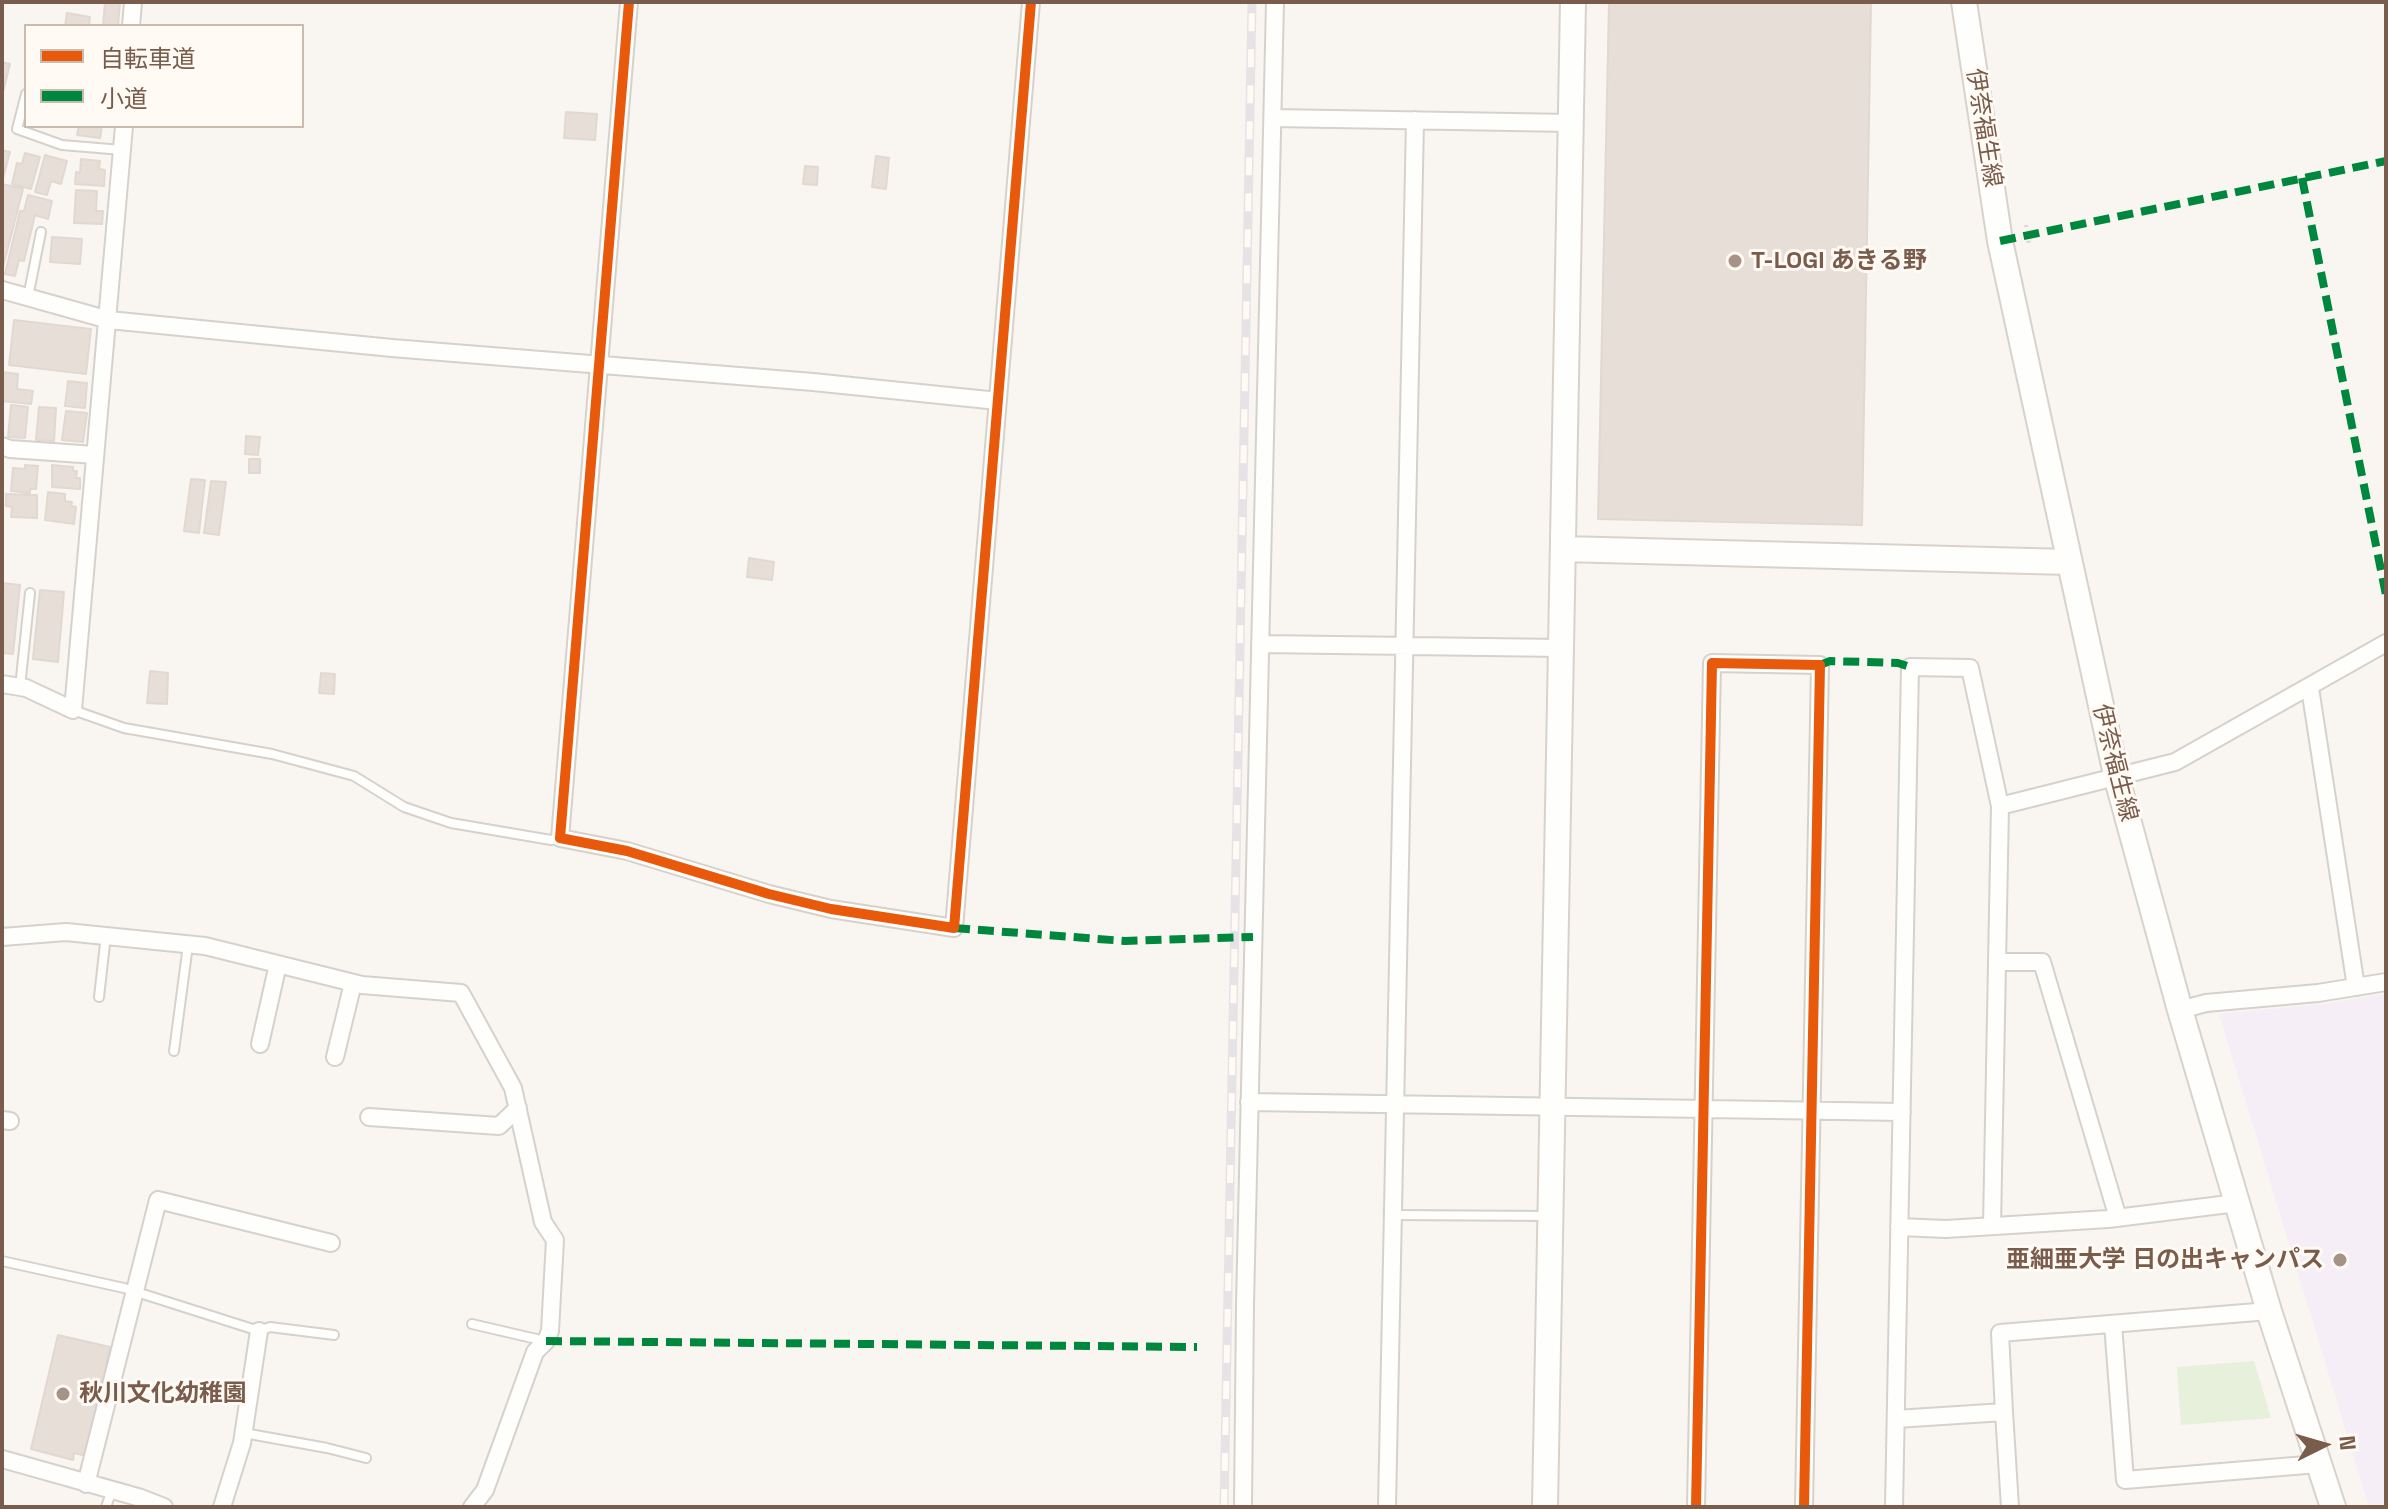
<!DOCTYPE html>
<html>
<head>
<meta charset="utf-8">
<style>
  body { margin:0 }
  #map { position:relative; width:2388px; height:1509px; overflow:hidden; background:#f9f5f0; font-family:"Space Grotesk","Noto Sans JP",sans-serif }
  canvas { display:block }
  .frame { position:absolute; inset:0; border:4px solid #7a5c4d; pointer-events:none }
  .legend { position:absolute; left:24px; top:24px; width:280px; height:104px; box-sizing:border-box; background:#fffaf3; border:2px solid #cabbb1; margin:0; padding:10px 14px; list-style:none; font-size:24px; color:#7a5c4d }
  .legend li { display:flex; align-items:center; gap:16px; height:40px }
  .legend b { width:40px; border:2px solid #cabbb1 }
  .north { position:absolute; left:2284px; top:1405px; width:80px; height:80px; -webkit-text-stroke:6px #fffaf3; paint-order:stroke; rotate:85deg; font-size:22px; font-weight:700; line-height:32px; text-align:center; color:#7a5c4d }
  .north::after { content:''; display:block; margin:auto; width:28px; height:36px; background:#7a5c4d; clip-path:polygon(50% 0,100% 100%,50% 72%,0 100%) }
</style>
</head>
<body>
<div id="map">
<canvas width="2388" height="1509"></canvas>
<div class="frame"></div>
<ul class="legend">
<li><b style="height:10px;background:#e8590c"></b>自転車道</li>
<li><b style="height:10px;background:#00873e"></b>小道</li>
</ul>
<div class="north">N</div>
</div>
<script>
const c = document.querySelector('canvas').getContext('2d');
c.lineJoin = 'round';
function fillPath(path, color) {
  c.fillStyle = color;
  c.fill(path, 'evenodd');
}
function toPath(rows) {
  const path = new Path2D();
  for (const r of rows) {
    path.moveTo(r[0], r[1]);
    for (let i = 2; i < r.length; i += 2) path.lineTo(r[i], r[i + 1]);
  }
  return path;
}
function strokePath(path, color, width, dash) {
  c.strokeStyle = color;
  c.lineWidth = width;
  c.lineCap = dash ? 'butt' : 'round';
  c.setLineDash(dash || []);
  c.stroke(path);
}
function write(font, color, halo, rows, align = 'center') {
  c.font = font + ' "Space Grotesk","Noto Sans JP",sans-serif';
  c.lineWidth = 6;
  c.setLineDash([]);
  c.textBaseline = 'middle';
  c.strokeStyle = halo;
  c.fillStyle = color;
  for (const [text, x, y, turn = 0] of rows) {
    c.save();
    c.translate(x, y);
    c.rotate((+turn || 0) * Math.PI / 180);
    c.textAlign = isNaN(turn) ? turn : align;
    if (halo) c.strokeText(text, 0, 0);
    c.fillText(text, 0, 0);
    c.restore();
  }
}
const education = toPath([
  [2386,994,2386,1507,2369,1507,2219,1014,2322,1004]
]);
const green = toPath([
  [2254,1361,2271,1418,2181,1425,2177,1367]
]);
const building = toPath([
  [105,2,120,2,118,26,103,26,105,2],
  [1609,2,1871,2,1862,525,1598,519,1609,2],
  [67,13,90,17,89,26,65,26,67,13],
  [2,62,10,64,2,96,2,62],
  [566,112,597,114,595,140,564,138,566,112],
  [79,126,102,126,100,138,77,135,79,126],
  [2,150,10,152,2,182,2,150],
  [25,153,40,157,31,189,12,184,17,163,22,164,25,153],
  [45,155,67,161,61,184,51,181,47,195,35,192,45,155],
  [876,156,889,158,886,189,872,187,876,156],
  [81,159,100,161,99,169,105,170,104,186,75,184,76,172,80,173,81,159],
  [805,166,818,167,817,185,803,184,805,166],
  [2,184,23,189,2,271,2,184],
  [76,190,97,191,96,211,103,211,102,224,74,223,76,190],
  [28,195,52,201,48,219,35,215,24,261,19,260,15,276,5,274,20,211,24,211,28,195],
  [52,237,82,239,80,264,50,262,52,237],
  [14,320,91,329,86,374,9,365,14,320],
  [2,372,18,374,17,389,33,391,31,404,2,401,2,372],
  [68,381,87,383,85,408,65,406,68,381],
  [11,405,28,407,25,438,8,437,11,405],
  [39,407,56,408,54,441,36,440,39,407],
  [66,411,87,413,83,442,62,440,66,411],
  [246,436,260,437,258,455,245,454,246,436],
  [249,459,260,459,260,473,249,473,249,459],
  [25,465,38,466,36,489,30,489,30,493,11,491,13,468,25,469,25,465],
  [52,465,73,467,73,471,77,471,76,478,80,478,80,489,52,487,52,465],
  [191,479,205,480,199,533,184,531,191,479],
  [211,481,226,482,219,535,204,533,211,481],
  [48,492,65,494,65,501,72,502,71,506,76,507,74,524,45,520,48,492],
  [6,494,37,495,37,518,11,517,12,507,6,506,6,494],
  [749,558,774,562,772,580,747,577,749,558],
  [2,583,20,585,13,654,2,653,2,583],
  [40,590,64,592,58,662,33,659,40,590],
  [150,671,168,673,167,704,147,703,150,671],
  [321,673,335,674,334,694,319,693,321,673],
  [58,1335,110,1347,87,1456,74,1453,73,1460,31,1449,58,1335]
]);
const path = toPath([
  [2026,225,2029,244]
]);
const lane = toPath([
  [26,94,17,129,62,145,122,150],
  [28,297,41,232],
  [20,687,30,593],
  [73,710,124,728,272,754,354,776,404,807,451,823,551,840,560,838],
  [99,997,106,935],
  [174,1051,188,945],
  [1393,1215,1549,1216],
  [2,1261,124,1288,259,1331,270,1327,334,1335],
  [472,1324,545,1341],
  [244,1433,327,1448,366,1458],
  [106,1507,112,1490]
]);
const street = toPath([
  [629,2,560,838,627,851,769,894,831,909,954,928,1031,2],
  [131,26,133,2],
  [1273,118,1571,123],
  [2,290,109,320,392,348,813,382,998,401],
  [2,446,10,449,95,455],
  [1260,644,1561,648],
  [2,684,26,688,73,710,124,126],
  [2310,688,2356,987],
  [2000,806,2175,762,2386,643],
  [2,937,66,932,205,946,362,985,461,993,513,1088,543,1222,555,1240,550,1331,546,1341,535,1352,485,1490,472,1507],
  [1997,962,2042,962,2118,1218],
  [2180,1010,2206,1003,2318,993,2386,982],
  [260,1044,278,964],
  [335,1057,353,983],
  [1249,1102,1902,1112],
  [369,1117,499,1126,518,1108],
  [2,1120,10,1121],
  [1899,1227,1946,1229,2108,1219,2237,1203],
  [2113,1324,2125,1480,2318,1464],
  [2004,1412,2000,1333,2269,1311],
  [1896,1419,2004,1412,2010,1507],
  [2,1459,141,1498,164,1507],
  [86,1484,158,1200,331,1243],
  [222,1507,242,1443,259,1331],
  [1243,1507,1245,1304,1275,2],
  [1387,1507,1415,120],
  [1696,1507,1712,663,1820,665,1804,1507],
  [1894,1507,1910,667,1970,668,2000,806,1992,1226]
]);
const secondary = toPath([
  [1964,2,2000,241,2117,779,2180,1010,2269,1311,2333,1507],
  [1563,549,2069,562],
  [1545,1507,1573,2]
]);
const rail = toPath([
  [1224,1507,1252,2]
]);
const quiet = toPath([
  [2302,178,2386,595],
  [2000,241,2386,161],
  [1820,665,1830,661,1898,663,1910,667],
  [954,928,1125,941,1253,937],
  [546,1341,1197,1347]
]);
const cycleway = toPath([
  [629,2,560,838,627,851,769,894,831,909,954,928,1031,2],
  [1696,1507,1712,663,1820,665,1804,1507]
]);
const markers = [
  [1735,261,8,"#a69286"],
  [2340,1260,8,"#a69286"],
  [63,1394,8,"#a69286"]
];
const streetNames = [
  ["伊奈福生線",1983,128,81],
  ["伊奈福生線",2114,763,76]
];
const poiNames = [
  ["T-LOGI あきる野",1751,261],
  ["亜細亜大学 日の出キャンパス",2324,1260,"right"],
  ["秋川文化幼稚園",79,1394]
];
fillPath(education, '#f6eef6');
fillPath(green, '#e7f0db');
fillPath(building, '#e6ded7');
strokePath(building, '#e2d8d2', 2);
strokePath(lane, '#d7d1cb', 12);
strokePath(street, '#d7d1cb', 20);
strokePath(secondary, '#d9d2cb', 28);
strokePath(path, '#dcd5d0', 4, [2, 6]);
strokePath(lane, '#fefefd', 8);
strokePath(street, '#fefefd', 16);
strokePath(secondary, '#fefefd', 24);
strokePath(rail, '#e6e3e7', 9);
strokePath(rail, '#fffaf3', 6, [18]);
strokePath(quiet, '#00873e', 8, [16, 8]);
strokePath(cycleway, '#e8590c', 10);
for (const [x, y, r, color] of markers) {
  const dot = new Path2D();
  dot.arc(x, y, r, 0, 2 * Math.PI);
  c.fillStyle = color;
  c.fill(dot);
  strokePath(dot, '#fffaf3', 3);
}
write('24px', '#7a5c4d', '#fffaf3', streetNames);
write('bold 24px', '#7a5c4d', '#fffaf3', poiNames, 'left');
</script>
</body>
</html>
